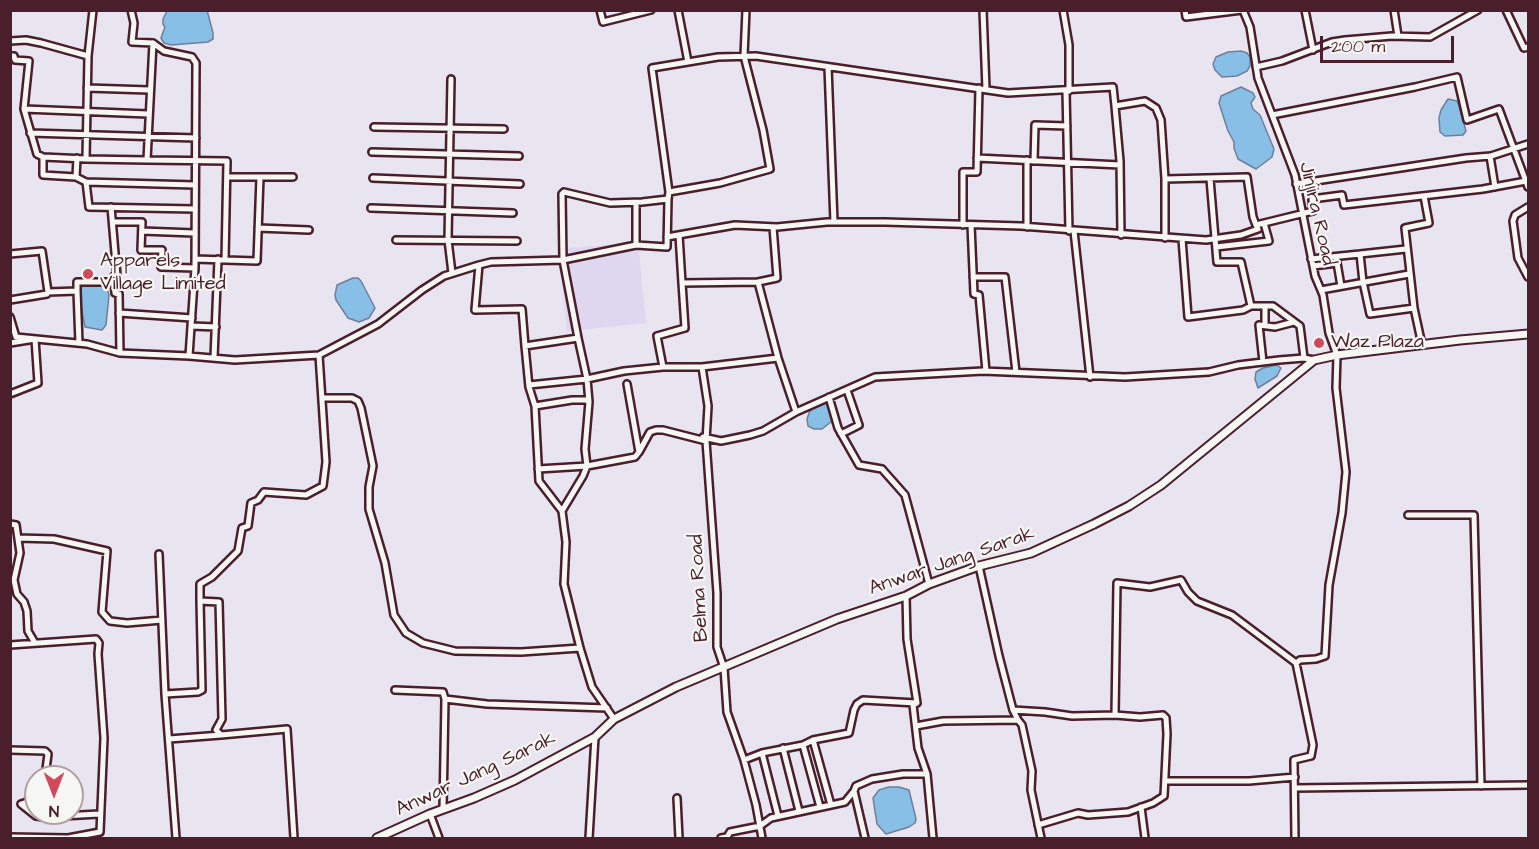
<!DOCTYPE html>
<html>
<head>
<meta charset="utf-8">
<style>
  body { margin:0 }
  #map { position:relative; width:1539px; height:849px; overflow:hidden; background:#e8e4f0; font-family:"Architects Daughter",sans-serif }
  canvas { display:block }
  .frame { position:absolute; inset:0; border:12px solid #4a1f2b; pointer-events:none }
  .north { position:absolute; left:24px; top:765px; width:60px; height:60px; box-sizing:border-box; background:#f6f6f2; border:2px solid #b1a0a2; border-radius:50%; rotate:180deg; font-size:16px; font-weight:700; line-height:24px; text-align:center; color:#4a1f2b }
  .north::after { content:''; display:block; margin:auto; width:21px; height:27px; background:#d1495b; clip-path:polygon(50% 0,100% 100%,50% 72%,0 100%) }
  .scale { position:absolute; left:1320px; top:36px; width:134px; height:27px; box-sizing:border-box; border:3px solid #4a1f2b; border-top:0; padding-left:8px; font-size:18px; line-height:21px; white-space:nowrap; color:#4a1f2b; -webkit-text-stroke:4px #f6f6f2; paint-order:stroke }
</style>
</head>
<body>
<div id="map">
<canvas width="1539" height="849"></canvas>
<div class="frame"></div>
<div class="north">N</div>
<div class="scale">200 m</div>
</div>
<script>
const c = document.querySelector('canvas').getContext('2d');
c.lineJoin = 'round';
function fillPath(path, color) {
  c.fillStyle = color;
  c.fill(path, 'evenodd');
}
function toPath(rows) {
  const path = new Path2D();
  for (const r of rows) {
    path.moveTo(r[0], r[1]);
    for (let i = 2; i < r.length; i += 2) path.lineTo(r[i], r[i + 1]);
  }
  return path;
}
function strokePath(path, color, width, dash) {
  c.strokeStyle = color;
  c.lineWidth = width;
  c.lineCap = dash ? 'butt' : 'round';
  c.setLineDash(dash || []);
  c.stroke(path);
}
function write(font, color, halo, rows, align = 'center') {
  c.font = font + ' "Architects Daughter",sans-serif';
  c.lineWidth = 4.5;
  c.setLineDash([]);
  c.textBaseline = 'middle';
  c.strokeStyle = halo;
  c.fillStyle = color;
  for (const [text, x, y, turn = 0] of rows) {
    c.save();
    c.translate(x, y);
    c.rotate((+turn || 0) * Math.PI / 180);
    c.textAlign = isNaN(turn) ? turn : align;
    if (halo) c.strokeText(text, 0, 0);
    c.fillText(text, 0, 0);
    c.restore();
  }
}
const built = toPath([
  [638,242,646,323,567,331,559,249]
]);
const water = toPath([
  [207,10,213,33,213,39,208,42,171,45,164,43,161,38,165,27,163,24,163,19,167,11,207,10],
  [1241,51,1247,53,1250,57,1250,66,1247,71,1237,76,1222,77,1215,70,1213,64,1216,57,1228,52,1241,51],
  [1241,87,1253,93,1255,97,1251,103,1253,109,1260,115,1274,149,1272,157,1256,169,1238,159,1234,148,1234,142,1228,131,1219,103,1221,96,1241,87],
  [1448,99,1457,101,1459,106,1466,131,1463,135,1445,136,1440,132,1439,118,1441,110,1448,99],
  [353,278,358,278,361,281,375,308,369,318,359,322,348,318,336,300,335,295,337,285,353,278],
  [100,284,106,286,109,295,106,325,102,330,85,327,79,296,79,291,82,286,100,284],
  [1277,365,1281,368,1277,376,1258,388,1255,379,1256,372,1263,368,1277,365],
  [825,402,830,408,832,421,822,429,814,429,808,426,807,419,809,413,813,406,825,402],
  [889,787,899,787,909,790,916,819,915,823,909,827,886,834,877,824,873,798,879,790,889,787]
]);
const minor = toPath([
  [93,10,88,56,86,159,147,160,153,43,132,42,134,23,131,10],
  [600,10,603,22,651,10],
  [678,10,688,62],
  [983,10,986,89],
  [1063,10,1069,45,1069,91],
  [1185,10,1186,17,1242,10],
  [1243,10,1250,27,1258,78,1295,175,1315,276,1323,295,1329,333,1337,355,1336,388,1346,472,1342,513,1329,585,1325,656,1316,659,1300,660,1296,663,1313,745,1311,756,1294,760,1294,762,1295,838],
  [1305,10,1313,50],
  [1394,10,1398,36],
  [1506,10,1524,48,1528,47],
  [10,41,26,40,41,43,88,56],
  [10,56,14,56,15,60,29,61,24,109,37,154,43,157,86,159],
  [828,67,834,222],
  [1256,67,1282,61,1332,42,1345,40,1392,36,1430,37,1478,10],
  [451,79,448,240,452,273],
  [87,88,149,90],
  [1066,91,1069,231],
  [1115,106,1120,161,1121,235],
  [24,109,148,114],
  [1272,115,1415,87,1457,77,1467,120,1499,109,1528,187],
  [374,127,504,129],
  [30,133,196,138],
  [372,152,519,156],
  [1490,156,1495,187],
  [43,157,43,175,76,177,86,182],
  [977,158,1120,165],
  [147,160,227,161,225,260,195,259],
  [1034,161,1035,125,1067,126],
  [76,177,77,158],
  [227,177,293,177],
  [373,178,520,184],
  [1165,179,1165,238],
  [1210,179,1217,262,1241,262,1251,306],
  [1296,184,1466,158,1491,156,1528,144],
  [669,192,652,68,718,57,756,56,1008,93,1113,87,1115,106,1145,101,1156,108,1161,120,1165,179,1247,177,1253,217,1256,225,1313,211,1312,199,1342,195,1344,205,1483,189,1526,181],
  [636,203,636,245,563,260,562,194,564,192,610,203,642,202,668,199,669,192,720,183,770,169,763,130,744,56,746,10],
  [111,207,117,276,114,276,114,282],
  [1528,207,1515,215,1513,221,1518,258,1528,277],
  [371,208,513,213],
  [195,209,89,207,86,182,195,185],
  [113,222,142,222,141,250,162,250,161,267,195,268],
  [963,225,963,172,977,172,979,88],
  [971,225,974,294,979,295,986,371],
  [1027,227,1027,160],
  [258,228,309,230],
  [142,231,194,233],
  [1074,231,1090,377],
  [679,235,682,283],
  [667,237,735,225,777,227,827,222,885,222,1021,226,1206,240,1241,235,1258,229,1256,225],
  [1182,239,1188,317,1243,310,1251,306,1273,306,1300,326,1304,358],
  [396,240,517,241],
  [636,245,667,247,668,199],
  [1216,247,1269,241,1264,223],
  [1406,249,1360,254,1363,282,1370,314,1414,308],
  [10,254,42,251,48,292,77,291,77,282,114,282,115,293,119,294,120,353,87,344,16,337,10,317],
  [1336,257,1341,286],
  [1311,259,1360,254],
  [225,260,257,261,260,177],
  [479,265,491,262,563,260,578,338],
  [1313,266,1337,263],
  [973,277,1005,277,1016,372],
  [758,282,777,278,773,227],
  [1321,290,1409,274],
  [77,291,79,343],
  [10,300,47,294,48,292],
  [1265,306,1265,325],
  [119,313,192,318],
  [192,326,216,327],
  [10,343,35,339,38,383,10,394],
  [1422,345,1414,308,1405,228,1429,223,1424,196],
  [525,346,529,387,535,406,539,481,562,511],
  [120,353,189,356,195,268,196,63,192,57,164,51,153,43],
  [189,356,235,360,319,355,378,324,422,290,444,276,479,265,475,310,522,309,525,346,578,338,587,379,589,402],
  [214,358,218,259],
  [1263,362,1259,325,1275,327,1294,322],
  [663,367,657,336,685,328,682,283,758,282,778,358,796,412,875,377,983,371,1125,377,1209,372,1238,365,1279,360,1304,358,1314,360],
  [702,367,708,406,706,441,717,593,717,647,724,668,727,712,744,760,756,805,762,838],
  [529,385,587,379,624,371,663,367,702,367,778,358],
  [829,397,838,428,859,465,882,469,905,495,929,584],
  [322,398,352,398,358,401,361,408,373,466,369,487,369,509,385,563,394,615,406,633,423,643,455,651,521,652,580,648],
  [535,406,572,400,586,400,589,402,585,449,587,466,583,476,562,511,566,542,564,584,580,648,592,687,614,719],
  [841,434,859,425,847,390],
  [639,452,650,432,656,430,663,430,706,441,703,437,721,441,750,435,763,431,796,412],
  [538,469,587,466,635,457,639,452,627,384],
  [1408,515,1474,515,1481,786],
  [10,524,16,525,20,553,14,580,17,594,24,602,27,611,28,631,35,643],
  [18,538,54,539,107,551,102,612,110,621,127,623,162,620],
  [159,554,165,694,176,838],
  [979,566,999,656,1013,710,1018,720],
  [906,596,907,639,917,703,913,705,918,748,927,774,933,838],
  [10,645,96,639,99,643,98,654,104,738,100,832,68,838,10,837],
  [395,690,443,692,445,699,487,704,607,708],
  [165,694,198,692,202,690,200,601],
  [1013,710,1045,712,1072,716,1115,715,1117,583,1150,587,1181,580,1188,592,1197,601,1232,615,1296,663],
  [916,726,943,721,1018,720,1022,725,1032,771,1031,790,1041,838],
  [169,739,221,735],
  [813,740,831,805],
  [803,745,820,807],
  [783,748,799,811],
  [10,750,45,751,48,754,45,777],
  [762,753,778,816],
  [744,760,762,753,803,745,813,740,849,733,854,710,857,704,863,700,916,703],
  [1165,781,1249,781,1295,777],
  [1295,788,1528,785],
  [854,791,865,838],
  [677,798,679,838],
  [36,799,21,804,36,816,44,817,99,814],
  [1141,807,1145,838],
  [443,809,445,699],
  [430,814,439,838],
  [1038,825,1078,813,1088,815,1128,812,1153,803,1164,796,1167,734,1166,718,1163,715,1140,717,1115,715],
  [294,838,287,729,221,735,216,730,222,719,219,602,200,601,200,584,212,577,238,551,242,528,248,526,251,503,258,500,264,492,306,495,323,486,326,462,319,355],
  [589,838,595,737],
  [721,838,727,837,730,832,760,826,771,818,845,802,854,791,856,786,872,779,903,774,927,774]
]);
const secondary = toPath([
  [377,838,430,814,474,798,515,780,595,737,614,719,676,687,837,619,906,596,929,584,979,566,1031,553,1094,524,1129,506,1161,485,1314,360,1337,355,1460,340,1528,334]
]);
const markers = [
  [88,274,6,"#d1495b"],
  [1319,343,6,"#d1495b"]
];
const streetNames = [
  ["Jinjira Road",1316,214,77],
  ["Anwar Jang Sarak",952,562,-19],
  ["Belma Road",700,588,-93],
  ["Anwar Jang Sarak",476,775,-25]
];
const poiNames = [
  ["Apparels",100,262],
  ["Village Limited",100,285],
  ["Waz Plaza",1331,343]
];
fillPath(built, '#ded7ef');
fillPath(water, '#88bfe6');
strokePath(water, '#6f7f9b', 1.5);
strokePath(minor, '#4a1f2b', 10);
strokePath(secondary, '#4a1f2b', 11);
strokePath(minor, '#f6f6f2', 5);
strokePath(secondary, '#f6f6f2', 7);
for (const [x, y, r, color] of markers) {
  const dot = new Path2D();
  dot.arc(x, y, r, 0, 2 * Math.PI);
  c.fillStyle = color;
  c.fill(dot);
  strokePath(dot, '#f6f6f2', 2);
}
write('20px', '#4a1f2b', '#f6f6f2', streetNames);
write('20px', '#4a1f2b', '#f6f6f2', poiNames, 'left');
</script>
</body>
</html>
